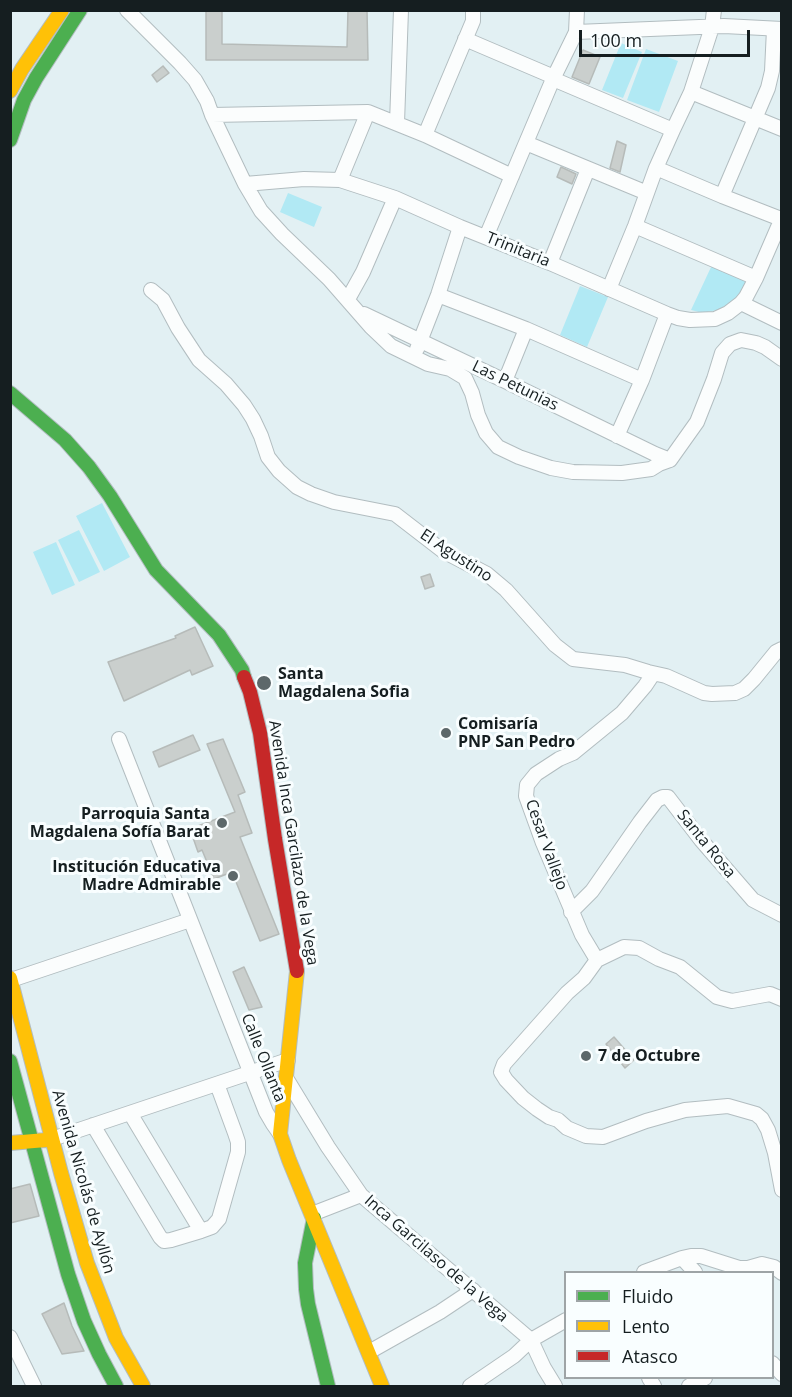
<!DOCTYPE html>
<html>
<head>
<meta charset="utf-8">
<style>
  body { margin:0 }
  #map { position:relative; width:792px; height:1397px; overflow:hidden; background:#e2f0f3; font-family:"Open Sans",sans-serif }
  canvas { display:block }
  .frame { position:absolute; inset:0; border:12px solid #151e20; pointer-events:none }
  .legend { position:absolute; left:564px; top:1271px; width:210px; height:108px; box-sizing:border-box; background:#f9feff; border:2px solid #9ea4a6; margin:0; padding:8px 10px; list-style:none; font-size:18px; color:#151e20 }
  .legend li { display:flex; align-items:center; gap:12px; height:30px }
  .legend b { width:30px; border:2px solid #9ea4a6 }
  .scale { position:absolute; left:579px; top:30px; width:171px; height:27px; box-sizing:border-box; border:3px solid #151e20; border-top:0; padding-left:8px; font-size:18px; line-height:21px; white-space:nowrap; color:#151e20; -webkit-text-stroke:4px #f9feff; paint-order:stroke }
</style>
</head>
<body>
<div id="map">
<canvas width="792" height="1397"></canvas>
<div class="frame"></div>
<ul class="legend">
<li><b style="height:8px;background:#4caf50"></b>Fluido</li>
<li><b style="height:8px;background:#ffc107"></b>Lento</li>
<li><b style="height:8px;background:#c62828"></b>Atasco</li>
</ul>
<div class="scale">100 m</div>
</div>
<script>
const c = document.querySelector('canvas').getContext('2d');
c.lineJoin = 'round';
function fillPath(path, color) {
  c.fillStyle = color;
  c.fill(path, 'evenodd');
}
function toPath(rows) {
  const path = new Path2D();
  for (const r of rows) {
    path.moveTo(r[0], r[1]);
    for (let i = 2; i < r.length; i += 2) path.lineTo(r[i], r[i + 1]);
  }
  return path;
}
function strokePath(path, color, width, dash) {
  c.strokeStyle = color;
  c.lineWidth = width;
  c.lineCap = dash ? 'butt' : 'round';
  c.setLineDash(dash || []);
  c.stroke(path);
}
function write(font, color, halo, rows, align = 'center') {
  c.font = font + ' "Open Sans",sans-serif';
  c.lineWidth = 6;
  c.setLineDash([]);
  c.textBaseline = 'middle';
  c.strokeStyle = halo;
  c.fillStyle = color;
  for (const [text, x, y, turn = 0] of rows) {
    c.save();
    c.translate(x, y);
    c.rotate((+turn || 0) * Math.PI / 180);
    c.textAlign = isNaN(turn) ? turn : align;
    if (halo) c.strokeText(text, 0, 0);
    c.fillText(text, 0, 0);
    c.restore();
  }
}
const green = toPath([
  [621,43,642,52,623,98,602,90],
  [646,49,678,61,659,112,627,100],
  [288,193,322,207,314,227,280,212],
  [712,265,741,276,747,284,741,298,717,310,703,313,691,310],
  [580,286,608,297,587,347,560,335],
  [102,503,130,557,104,571,76,516],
  [79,530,100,572,79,582,58,540],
  [56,542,75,585,52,595,33,552]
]);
const building = toPath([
  [206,10,222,10,222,44,347,47,348,10,367,10,368,60,206,60,206,10],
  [583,50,600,57,589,84,572,77,583,50],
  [163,66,169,73,157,82,152,75,163,66],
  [617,141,626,145,620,172,610,168,617,141],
  [561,167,576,174,572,184,557,177,561,167],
  [430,574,434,586,425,589,421,577,430,574],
  [195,627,213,666,192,675,190,670,124,701,108,662,176,638,175,636,195,627],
  [193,735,200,750,159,767,153,752,193,735],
  [223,739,245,792,238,795,252,833,240,837,279,934,260,941,232,872,214,879,202,850,198,852,190,829,235,812,207,744,223,739],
  [244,967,262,1007,249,1010,233,972,244,967],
  [614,1037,634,1060,625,1068,606,1044,614,1037],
  [30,1184,39,1216,10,1223,10,1189,30,1184],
  [64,1303,72,1326,84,1351,62,1354,42,1314,64,1303]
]);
const street = toPath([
  [127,10,180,63,195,80,207,101,212,115,245,184,261,211,282,234,329,279,371,327,391,346,428,364,450,369,465,378,472,393,478,415,486,433,498,447,519,457,551,468,573,472,622,473,651,469,659,464,670,460,697,422,714,379,722,353,730,344,741,340,756,343,765,347,782,359],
  [576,32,724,26,782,29],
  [465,39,554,77],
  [553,79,673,130],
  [691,92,782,129],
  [212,115,368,112,425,135,512,176],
  [397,123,401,10],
  [425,135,473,21,473,10],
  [526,143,647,193],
  [656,168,722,196,781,219],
  [340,180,368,112],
  [245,184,304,179,340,180,395,198,460,227,550,263,667,314,678,318,690,320,715,319,728,313,741,303,746,297,756,278,782,218],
  [722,196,768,88,772,71,774,29],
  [635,226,756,278],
  [486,237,553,79,576,32,577,10],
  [550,263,588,169],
  [609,289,635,226,656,168,673,130,691,92,712,27,714,10],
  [151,290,163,300,178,328,199,360,226,384,244,405,253,419,261,436,268,457,279,471,297,487,311,494,334,502,395,514,443,551,487,574,506,590,555,645,573,659,625,665,648,672,666,676,704,693,712,694,735,693,744,689,754,679,776,652,782,649],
  [438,295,526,329,642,380],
  [348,299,363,272,395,198],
  [741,303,782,323],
  [364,314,505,381,655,454,670,460],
  [417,349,438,295,460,227],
  [505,381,526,329],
  [617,436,642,380,667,314],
  [119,739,266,1112,273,1124,280,1134],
  [571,912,592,891,640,822,657,800,663,797,668,797,701,840,753,900,782,915],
  [597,960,582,935,543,843,526,796,527,785,536,774,559,759,573,753,622,713,645,686,653,674],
  [11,980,190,920],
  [782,999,770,994,732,1001,717,997,680,967,659,959,639,948,624,947,597,960,584,978,567,993,504,1064,501,1072,506,1080,523,1098,537,1109,549,1117,558,1120,567,1128,586,1136,603,1137,646,1121,685,1110,728,1106,756,1114,762,1119,768,1130,775,1153,782,1190],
  [286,1078,328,1147,361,1195,531,1340,566,1320],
  [130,1113,201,1231],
  [93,1125,160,1237,164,1241,171,1240,201,1231,212,1227,219,1219,238,1152,238,1142,235,1133,217,1084],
  [52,1139,288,1060],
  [312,1214,361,1195],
  [682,1258,695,1272],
  [644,1272,682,1258,691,1256,701,1256,739,1268,748,1268,762,1264,774,1267,782,1273],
  [10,1337,34,1386],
  [369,1352,440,1312,473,1290],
  [772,1363,782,1374],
  [649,1378,654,1386],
  [470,1386,514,1356,531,1340,544,1368,555,1386],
  [689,1386,705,1378]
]);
const fast = toPath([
  [10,140,24,100,36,78,80,10],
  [10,393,65,440,89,467,110,496,156,570,219,635,242,670,244,677],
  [10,1061,68,1274,84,1321,99,1354,116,1386],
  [314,1218,305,1263,306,1289,308,1304,328,1386]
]);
const slow = toPath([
  [10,91,22,69,62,10],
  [297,971,280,1134,289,1160,382,1386],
  [10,978,61,1173,87,1263,116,1338,143,1386],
  [10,1143,46,1140]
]);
const jam = toPath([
  [244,677,250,692,260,733,275,839,297,971]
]);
const markers = [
  [264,683,8,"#5d686a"],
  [446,733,6,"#5d686a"],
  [222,823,6,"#5d686a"],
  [233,876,6,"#5d686a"],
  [586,1056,6,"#5d686a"]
];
const streetNames = [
  ["Trinitaria",518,250,22],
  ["Las Petunias",515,386,26],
  ["El Agustino",456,556,33],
  ["Avenida Inca Garcilazo de la Vega",293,843,81],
  ["Santa Rosa",706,844,51],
  ["Cesar Vallejo",546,845,70],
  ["Calle Ollanta",263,1058,68],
  ["Avenida Nicolás de Ayllón",83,1182,74],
  ["Inca Garcilaso de la Vega",436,1259,41]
];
const poiNames = [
  ["Santa",278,674],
  ["Magdalena Sofia",278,692],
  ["Comisaría",458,724],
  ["PNP San Pedro",458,742],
  ["Parroquia Santa",210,814,"right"],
  ["Magdalena Sofía Barat",210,832,"right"],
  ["Institución Educativa",221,867,"right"],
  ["Madre Admirable",221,885,"right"],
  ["7 de Octubre",598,1056]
];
fillPath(green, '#b1e9f4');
fillPath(building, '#cacfcd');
strokePath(building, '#b6bbb9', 1.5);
strokePath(street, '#b2bdc0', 16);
strokePath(fast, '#b2bdc0', 16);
strokePath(slow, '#b2bdc0', 16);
strokePath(jam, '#b2bdc0', 16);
strokePath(street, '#fbfdfd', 14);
strokePath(fast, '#4caf50', 14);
strokePath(slow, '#ffc107', 14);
strokePath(jam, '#c62828', 14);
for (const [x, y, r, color] of markers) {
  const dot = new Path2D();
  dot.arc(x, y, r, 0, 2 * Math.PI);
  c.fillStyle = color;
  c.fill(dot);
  strokePath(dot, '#f9feff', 2);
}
write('16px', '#151e20', '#f9feff', streetNames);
write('bold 16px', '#151e20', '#f9feff', poiNames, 'left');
</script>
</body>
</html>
